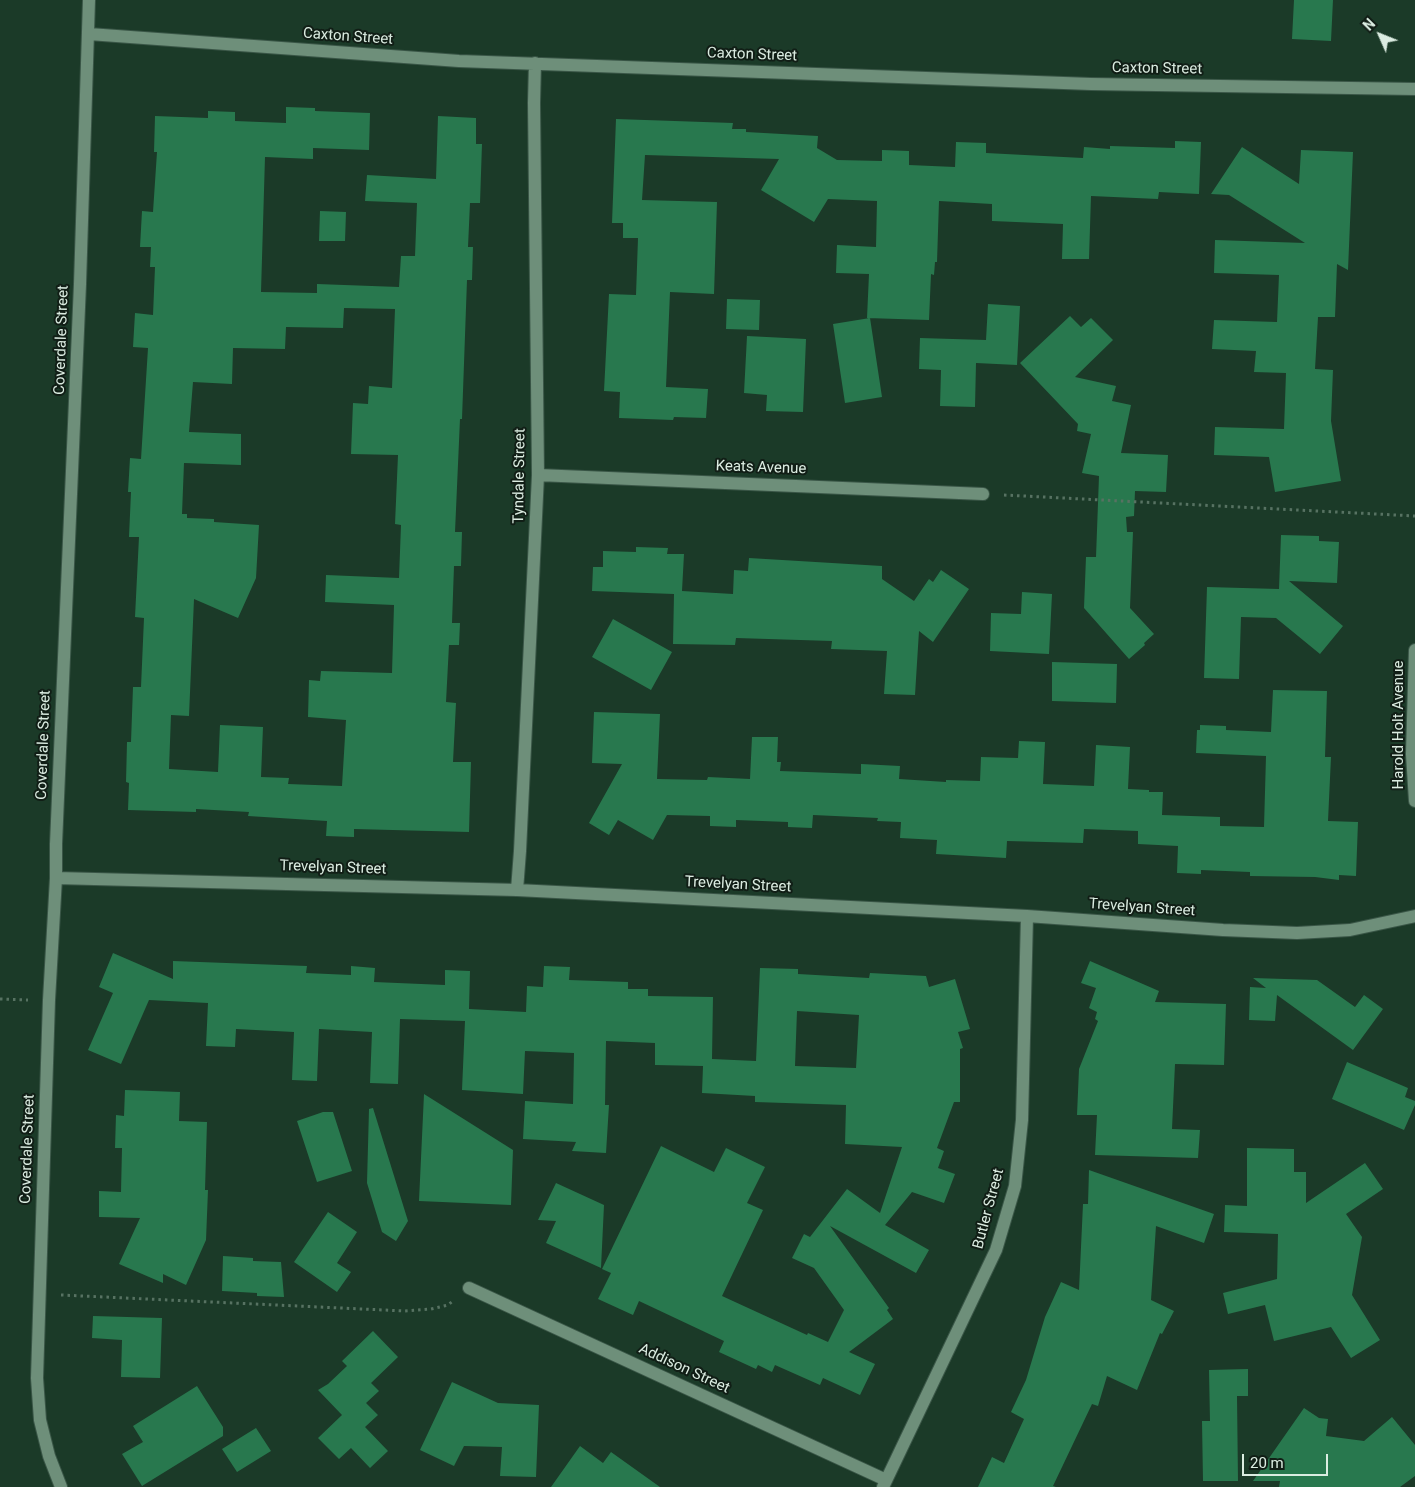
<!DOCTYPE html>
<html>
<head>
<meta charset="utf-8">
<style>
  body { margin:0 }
  #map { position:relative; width:1415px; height:1487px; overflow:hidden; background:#1b3a28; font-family:Roboto,sans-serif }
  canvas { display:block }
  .north { position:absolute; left:1355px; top:10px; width:50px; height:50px; -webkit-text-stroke:4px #111e16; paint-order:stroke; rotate:314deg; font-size:14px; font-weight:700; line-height:20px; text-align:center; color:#dbece1 }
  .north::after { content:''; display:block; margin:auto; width:18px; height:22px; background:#dbece1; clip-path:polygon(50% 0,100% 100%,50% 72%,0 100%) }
  .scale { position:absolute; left:1242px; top:1454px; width:86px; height:22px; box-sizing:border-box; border:2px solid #dbece1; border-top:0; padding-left:6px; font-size:15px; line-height:18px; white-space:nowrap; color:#dbece1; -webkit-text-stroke:4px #111e16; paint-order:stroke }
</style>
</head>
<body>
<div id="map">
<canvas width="1415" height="1487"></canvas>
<div class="north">N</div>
<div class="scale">20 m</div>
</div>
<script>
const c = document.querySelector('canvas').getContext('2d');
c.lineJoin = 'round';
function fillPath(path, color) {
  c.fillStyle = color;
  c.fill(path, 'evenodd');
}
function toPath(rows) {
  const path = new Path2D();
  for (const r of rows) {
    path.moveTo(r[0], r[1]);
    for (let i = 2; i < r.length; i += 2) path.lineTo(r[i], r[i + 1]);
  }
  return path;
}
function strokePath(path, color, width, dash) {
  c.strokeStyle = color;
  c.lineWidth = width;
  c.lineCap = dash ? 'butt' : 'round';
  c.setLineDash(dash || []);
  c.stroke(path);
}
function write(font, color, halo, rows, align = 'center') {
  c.font = font + ' Roboto,sans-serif';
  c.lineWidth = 4;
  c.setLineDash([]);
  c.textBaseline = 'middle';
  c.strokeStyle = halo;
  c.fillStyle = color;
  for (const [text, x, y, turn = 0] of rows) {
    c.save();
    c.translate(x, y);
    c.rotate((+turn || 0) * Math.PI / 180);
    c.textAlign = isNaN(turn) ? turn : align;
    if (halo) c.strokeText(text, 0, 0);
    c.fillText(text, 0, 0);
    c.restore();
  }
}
const building = toPath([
  [1294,0,1333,0,1331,41,1292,39],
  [286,107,315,108,315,111,370,113,369,150,313,148,313,159,265,157,261,292,317,293,317,284,399,287,401,256,415,256,417,203,365,201,367,175,436,179,438,116,476,118,476,144,482,144,480,203,470,203,468,247,473,247,472,280,467,280,462,419,460,419,455,532,462,532,461,566,454,566,452,623,460,623,459,645,449,645,446,702,456,703,453,762,471,762,469,832,354,829,354,837,326,836,327,821,248,816,249,812,196,809,196,812,128,810,129,783,126,782,127,742,131,742,133,687,141,687,144,618,135,617,139,537,129,537,131,492,128,492,130,458,141,459,148,348,133,347,135,313,153,315,155,267,150,267,151,247,140,247,142,211,153,212,157,152,154,152,155,116,208,118,208,111,235,112,235,121,286,123],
  [344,308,395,309,392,388,369,386,368,404,353,403,351,454,398,455,395,524,401,525,399,578,326,575,325,602,394,605,392,673,321,671,320,681,309,680,308,717,346,720,342,786,288,784,289,778,261,777,263,727,220,725,218,772,169,769,171,715,189,716,194,599,238,618,256,578,259,525,214,522,214,519,187,518,187,514,182,514,184,463,241,465,241,434,189,432,193,382,232,384,233,348,285,349,286,327,343,328],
  [616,119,733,123,732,129,746,129,746,132,818,136,817,148,837,160,882,161,882,150,909,151,909,165,955,167,956,142,986,143,986,153,1083,158,1084,147,1110,149,1110,146,1175,148,1175,141,1201,142,1199,194,1159,192,1158,199,1091,196,1089,259,1062,259,1063,224,992,221,992,204,939,201,937,262,935,262,934,275,931,274,929,320,867,318,869,274,836,273,837,245,876,247,877,201,828,199,814,222,761,190,779,159,645,155,642,200,717,202,714,294,670,292,666,387,708,389,706,418,674,417,673,420,619,418,620,392,604,391,609,294,636,295,638,238,623,238,623,223,612,223],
  [1242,147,1299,184,1301,150,1353,152,1348,270,1337,264,1335,317,1318,317,1315,369,1333,370,1331,421,1341,481,1275,492,1269,457,1214,455,1215,427,1284,429,1286,373,1254,372,1256,351,1212,349,1214,320,1277,322,1279,275,1214,273,1215,240,1305,243,1229,195,1211,194],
  [320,211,346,212,345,241,319,241],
  [727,299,760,300,759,330,726,329],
  [988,304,1020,306,1017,365,976,363,975,407,940,406,941,370,919,369,920,338,986,340],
  [1070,316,1081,327,1091,318,1113,340,1075,377,1116,386,1112,401,1131,405,1121,453,1168,455,1166,492,1135,491,1134,516,1126,517,1127,532,1133,532,1130,608,1154,634,1144,643,1145,645,1129,659,1084,608,1086,557,1096,557,1099,476,1082,473,1091,434,1077,431,1078,424,1020,363],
  [870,318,882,397,845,403,833,324],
  [747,336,806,339,803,412,766,411,767,395,744,393],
  [1281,535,1319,536,1319,541,1339,542,1337,583,1289,581,1343,626,1320,654,1276,618,1241,617,1239,679,1204,678,1207,587,1279,589],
  [636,547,668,548,667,554,684,554,682,591,733,594,734,570,748,571,749,558,882,566,882,579,914,601,929,579,933,582,941,570,969,589,933,642,919,631,915,695,884,694,887,651,831,649,832,641,736,638,735,645,673,644,674,594,592,591,593,567,603,567,603,551,636,552],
  [1022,592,1052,594,1049,654,990,651,991,613,1021,614],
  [613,619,672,652,651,690,592,657],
  [1052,662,1117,664,1116,703,1052,701],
  [1273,690,1327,691,1325,757,1331,757,1328,821,1358,822,1356,876,1339,875,1339,880,1315,877,1250,876,1250,872,1201,870,1201,874,1177,873,1178,846,1138,844,1138,831,1084,829,1083,843,1007,841,1006,858,936,854,937,840,900,838,901,822,877,821,878,818,813,815,812,828,788,827,788,822,736,820,736,827,710,826,710,816,667,815,653,840,618,820,609,835,589,823,622,764,592,763,594,712,660,714,657,779,707,780,708,777,750,779,752,737,778,737,777,762,781,762,780,771,861,774,861,764,900,766,899,779,946,782,946,780,980,781,981,757,1018,758,1019,741,1045,742,1043,784,1094,786,1096,745,1130,747,1128,789,1149,790,1149,792,1163,792,1162,815,1220,817,1220,826,1264,827,1266,756,1196,753,1197,730,1200,730,1200,725,1226,726,1226,730,1271,732],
  [113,953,173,979,173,961,307,966,306,973,351,975,351,966,375,968,374,982,445,985,445,970,470,971,469,1009,526,1012,527,986,543,987,544,966,570,967,569,980,628,982,628,989,648,989,648,996,713,997,712,1059,756,1061,760,968,798,969,798,974,869,978,870,973,926,976,929,987,955,979,970,1029,958,1032,963,1048,960,1049,960,1102,954,1102,937,1148,944,1151,938,1168,955,1174,944,1203,912,1192,885,1225,929,1250,916,1273,830,1226,889,1308,887,1310,893,1319,849,1352,875,1364,860,1395,823,1378,820,1385,775,1365,772,1372,758,1365,756,1369,719,1352,724,1341,639,1301,633,1315,598,1299,611,1273,602,1269,661,1146,714,1172,726,1148,765,1167,747,1203,763,1210,722,1296,807,1335,808,1333,828,1342,844,1310,814,1268,792,1258,804,1234,810,1237,847,1189,880,1213,902,1147,845,1144,846,1105,755,1102,755,1096,702,1093,703,1066,655,1065,655,1043,606,1041,605,1105,609,1105,606,1153,572,1151,576,1142,523,1139,525,1101,573,1104,574,1053,525,1051,523,1094,462,1090,465,1021,400,1019,398,1084,370,1083,372,1032,319,1029,317,1081,292,1080,294,1032,236,1029,235,1047,206,1046,208,1003,149,1000,121,1064,88,1050,113,993,99,987],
  [797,1011,859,1015,856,1068,795,1066],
  [1090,961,1159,991,1155,1002,1226,1004,1224,1065,1175,1064,1172,1129,1200,1130,1198,1158,1095,1155,1097,1115,1077,1115,1079,1069,1098,1021,1095,1019,1097,1012,1089,1008,1096,988,1081,983],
  [1253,978,1317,980,1355,1007,1364,995,1383,1009,1353,1050,1277,995,1275,1021,1249,1020,1250,987,1266,988],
  [1347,1062,1408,1088,1405,1097,1415,1101,1415,1105,1404,1130,1332,1099],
  [125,1090,180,1092,179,1121,207,1122,205,1190,208,1190,206,1240,186,1285,163,1274,163,1283,119,1264,140,1218,99,1217,99,1191,121,1192,122,1148,115,1148,116,1115,124,1116],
  [424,1094,513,1150,511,1205,419,1201],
  [373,1108,408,1221,396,1241,382,1232,367,1183,369,1109],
  [323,1112,333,1112,352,1171,317,1182,297,1121],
  [1247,1148,1294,1149,1294,1172,1306,1172,1306,1203,1365,1163,1383,1189,1346,1214,1362,1237,1352,1295,1380,1340,1351,1358,1331,1327,1274,1341,1265,1305,1228,1314,1223,1293,1277,1279,1278,1234,1224,1232,1225,1205,1247,1206],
  [1089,1170,1214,1214,1204,1243,1156,1226,1151,1300,1174,1311,1162,1334,1160,1333,1137,1390,1107,1376,1098,1406,1092,1404,1053,1486,1056,1487,978,1487,992,1457,1004,1463,1024,1419,1011,1412,1026,1380,1045,1317,1061,1282,1079,1290,1083,1204,1088,1204],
  [556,1183,604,1205,601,1268,546,1243,556,1221,538,1220],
  [328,1212,357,1232,337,1263,351,1272,337,1292,294,1262],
  [223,1256,253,1258,253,1261,281,1262,284,1297,257,1296,257,1293,222,1291],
  [93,1316,162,1318,160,1378,121,1377,122,1340,92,1338],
  [373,1331,398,1357,371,1383,379,1391,366,1403,378,1415,365,1427,388,1451,370,1468,351,1448,339,1459,318,1438,342,1415,318,1390,328,1384,347,1366,342,1361],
  [1248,1369,1248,1396,1237,1396,1238,1481,1203,1481,1202,1421,1210,1421,1209,1370],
  [452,1382,498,1403,539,1405,536,1477,500,1476,502,1447,464,1446,454,1466,420,1450],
  [197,1386,223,1427,223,1436,142,1486,122,1454,143,1442,133,1426],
  [1304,1408,1319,1418,1328,1419,1326,1436,1364,1441,1392,1417,1415,1445,1415,1476,1400,1487,1279,1487,1280,1481,1253,1481],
  [256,1428,271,1451,237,1472,222,1449],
  [580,1446,603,1463,611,1452,660,1487,551,1487]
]);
const path = toPath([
  [1004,495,1415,516],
  [0,999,28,1000],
  [61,1295,405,1311,431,1309,448,1305,454,1300]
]);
const minor = toPath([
  [89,34,459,61,1091,84,1415,89],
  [538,475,983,494],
  [1415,650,1412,754,1415,801],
  [56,878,517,890,1027,916,1223,930,1297,933,1350,930,1415,916],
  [517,890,520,851,538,475,534,103,535,63],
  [469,1288,886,1480],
  [61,1487,49,1456,40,1420,37,1378,49,1000,56,878,56,844,80,284,89,0],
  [883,1487,996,1250,1015,1186,1022,1120,1027,916]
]);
const streetNames = [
  ["Caxton Street",348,37,4],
  ["Caxton Street",752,55,2],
  ["Caxton Street",1157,69,1],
  ["Coverdale Street",62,340,-88],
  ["Keats Avenue",761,468,2],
  ["Tyndale Street",520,476,-89],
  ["Harold Holt Avenue",1399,725,-90],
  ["Coverdale Street",44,745,-88],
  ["Trevelyan Street",333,868,2],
  ["Trevelyan Street",738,885,3],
  ["Trevelyan Street",1142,908,4],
  ["Coverdale Street",28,1149,-88],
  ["Butler Street",989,1209,-75],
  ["Addison Street",684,1369,25]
];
fillPath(building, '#28784e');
strokePath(minor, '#3a5647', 14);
strokePath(path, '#577262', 3, [2.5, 4]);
strokePath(minor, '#6e8f7a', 12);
write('15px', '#dbece1', '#111e16', streetNames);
</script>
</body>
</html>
